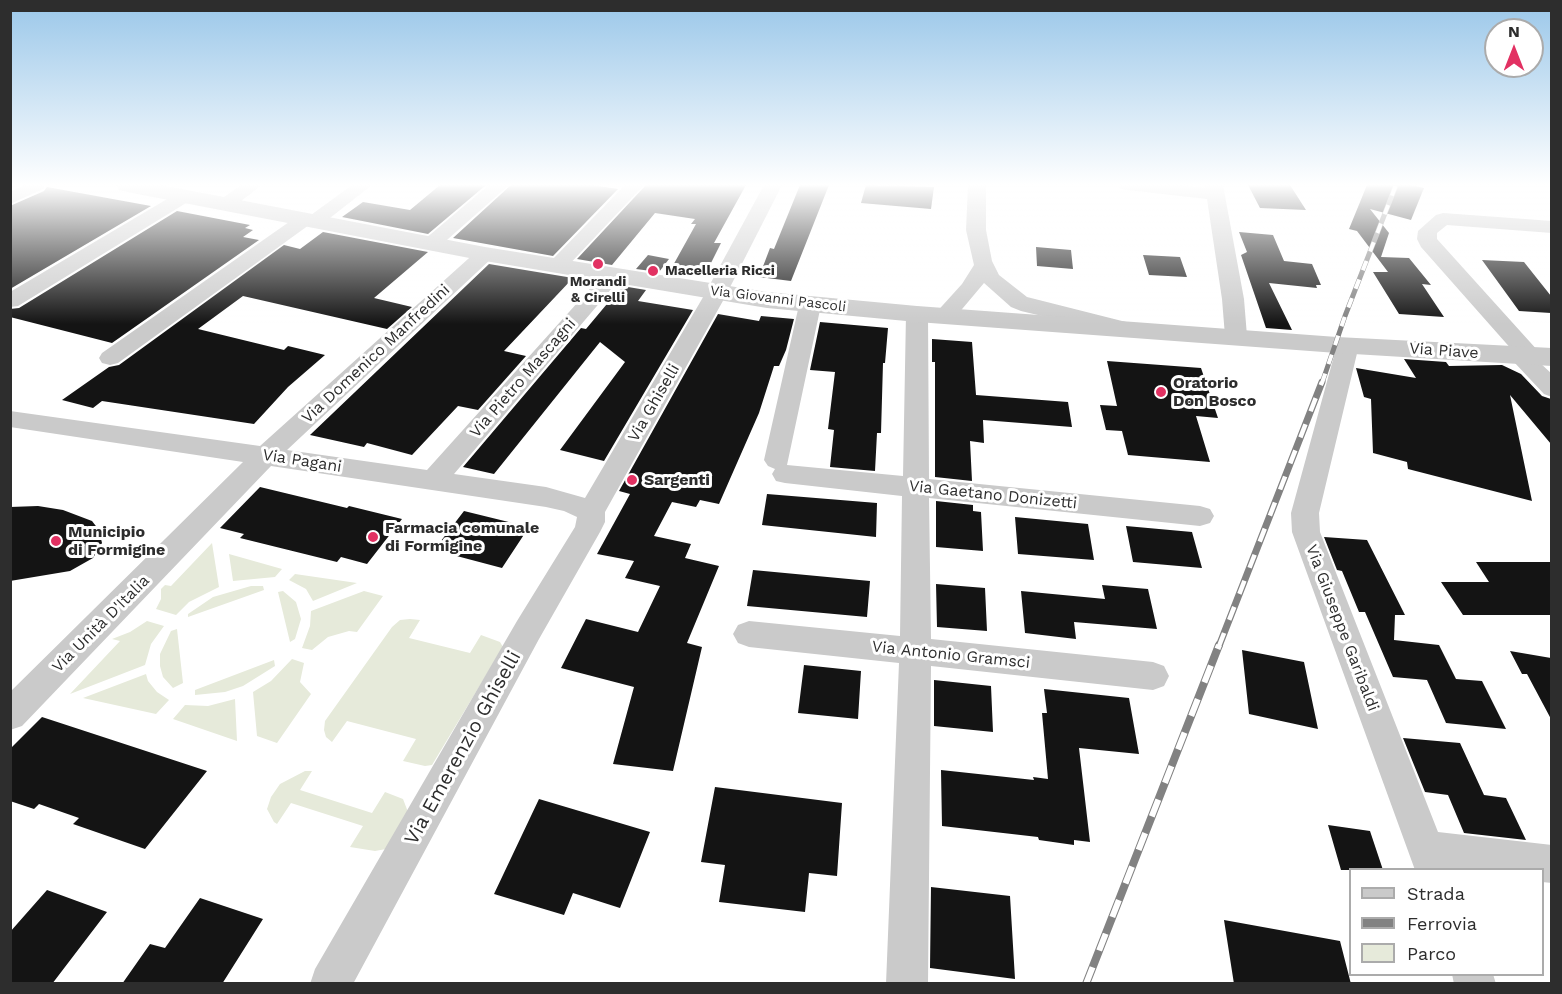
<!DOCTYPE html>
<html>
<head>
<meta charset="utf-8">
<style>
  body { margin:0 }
  #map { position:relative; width:1562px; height:994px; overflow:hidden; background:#fff; font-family:"Work Sans",sans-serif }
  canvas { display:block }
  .frame { position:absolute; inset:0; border:12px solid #2d2d2d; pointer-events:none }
  .legend { position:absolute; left:1349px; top:868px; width:195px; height:108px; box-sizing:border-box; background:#fff; border:2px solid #ababab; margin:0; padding:8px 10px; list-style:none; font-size:18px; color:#2d2d2d }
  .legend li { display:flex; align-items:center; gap:12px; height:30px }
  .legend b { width:30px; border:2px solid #ababab }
  .north { position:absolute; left:1484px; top:18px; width:60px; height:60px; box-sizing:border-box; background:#fff; border:2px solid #ababab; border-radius:50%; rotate:0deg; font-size:16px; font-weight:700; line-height:24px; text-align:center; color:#2d2d2d }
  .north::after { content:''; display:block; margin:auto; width:21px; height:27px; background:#e23162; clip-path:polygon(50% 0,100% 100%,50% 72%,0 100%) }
</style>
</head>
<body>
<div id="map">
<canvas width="1562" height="994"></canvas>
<div class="frame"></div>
<ul class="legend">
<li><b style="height:8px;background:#cacaca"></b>Strada</li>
<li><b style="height:8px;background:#828282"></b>Ferrovia</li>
<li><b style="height:16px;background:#e6eada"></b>Parco</li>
</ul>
<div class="north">N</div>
</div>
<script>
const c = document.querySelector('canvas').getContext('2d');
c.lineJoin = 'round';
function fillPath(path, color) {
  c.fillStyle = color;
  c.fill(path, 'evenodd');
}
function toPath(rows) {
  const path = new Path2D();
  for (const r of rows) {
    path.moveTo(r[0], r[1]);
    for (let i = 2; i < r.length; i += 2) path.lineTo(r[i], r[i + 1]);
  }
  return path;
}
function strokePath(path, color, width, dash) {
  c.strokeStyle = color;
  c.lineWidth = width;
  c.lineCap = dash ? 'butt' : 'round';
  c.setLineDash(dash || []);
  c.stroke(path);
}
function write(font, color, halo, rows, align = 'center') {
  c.font = font + ' "Work Sans",sans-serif';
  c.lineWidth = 6;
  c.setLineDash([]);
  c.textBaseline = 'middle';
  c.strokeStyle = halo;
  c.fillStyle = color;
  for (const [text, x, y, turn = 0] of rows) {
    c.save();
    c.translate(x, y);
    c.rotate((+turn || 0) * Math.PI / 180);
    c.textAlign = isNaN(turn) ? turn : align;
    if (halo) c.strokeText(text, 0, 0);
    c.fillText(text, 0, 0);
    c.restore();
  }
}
const green = toPath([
  [212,543,219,587,189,602,176,615,156,609,161,599,161,589,165,585,171,586],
  [229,554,282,569,275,577,233,581],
  [295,574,357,583,313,601,306,589,289,580],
  [251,586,263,586,264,590,188,617,188,614,213,597],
  [283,591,296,602,301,619,295,639,290,642,278,592],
  [364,591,383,596,357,632,349,631,328,637,312,650,302,648,310,626,311,611],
  [410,619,420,620,409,638,470,653,481,635,500,642,503,647,432,765,425,766,403,761,416,739,347,721,332,742,326,737,324,730,325,721,392,627,400,620],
  [147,621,164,626,151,644,145,665,70,694,120,641,112,639,130,632],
  [177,629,183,683,173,688,163,677,160,666,160,654,171,631],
  [292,659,304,663,300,682,311,694,277,743,257,736,253,692,271,681],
  [274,660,275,666,243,686,225,692,195,695,195,690],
  [146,674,148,681,157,692,169,700,156,714,83,698],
  [235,699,237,741,173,719,185,705,208,706],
  [305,771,312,771,300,790,372,813,385,792,403,799,408,812,386,849,375,851,350,847,363,826,291,803,277,824,274,822,267,809,271,797,280,784]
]);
const building = toPath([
  [440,185,486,185,428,234,342,217,363,202,410,210],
  [511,185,592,185,618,189,553,256,453,238],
  [646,185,746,185,714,243,721,243,706,273,671,269,696,224,691,224,695,219,655,213,612,265,577,259],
  [800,185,829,185,791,281,759,277,770,248,774,249],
  [866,185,934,187,931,209,861,203],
  [1248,185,1290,185,1306,210,1260,208],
  [1367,185,1411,185,1424,188,1411,220,1370,209,1389,233,1381,257,1409,258,1431,285,1422,284,1444,317,1399,314,1373,272,1388,272,1357,231,1349,229],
  [47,187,151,206,10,289,10,206,44,191],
  [177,211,250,225,245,228,253,230,243,237,259,240,112,343,10,317,10,309,19,308],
  [323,232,428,252,374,298,412,307,387,329,243,296,198,329,284,350,288,346,325,355,288,387,254,424,102,401,93,408,62,400,109,367,119,365,284,245,300,249],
  [1239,232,1273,235,1284,261,1312,264,1321,285,1316,285,1317,288,1269,283,1292,330,1266,328,1241,255,1247,252],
  [1036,247,1071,250,1073,269,1037,266],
  [648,255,669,259,659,272,636,269],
  [1143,255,1180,257,1187,277,1149,275],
  [1482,260,1524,262,1551,296,1551,313,1519,311],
  [489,264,573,278,504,351,526,356,478,410,458,406,412,455,367,443,364,447,310,435],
  [622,286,646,290,638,301,693,310,604,461,560,450,625,362,600,342,494,474,463,467,581,328,586,329],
  [718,314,759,321,761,316,794,319,786,350,779,366,774,366,759,413,719,504,700,500,696,507,672,502,654,536,691,544,685,558,719,566,687,643,702,647,673,771,613,764,634,687,561,668,586,619,638,632,660,586,625,578,634,561,597,554,630,494,619,491],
  [820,322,888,328,885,363,883,363,881,433,877,433,875,471,830,467,834,430,828,429,835,372,810,370],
  [932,339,972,342,976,395,1068,402,1072,427,983,420,984,443,970,441,972,481,935,477,935,362,932,362],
  [1404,359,1446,362,1449,366,1502,365,1521,374,1542,396,1551,399,1551,444,1510,395,1532,501,1408,469,1407,462,1373,453,1371,399,1364,397,1356,368,1416,378],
  [1107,361,1201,368,1218,418,1196,416,1210,462,1128,455,1122,431,1106,430,1100,405,1117,406],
  [260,487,347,508,349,506,402,519,367,564,341,557,337,562,240,538,244,534,220,528],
  [767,494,877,503,876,537,762,525],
  [936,501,973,505,973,511,981,512,983,551,936,547],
  [38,506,63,510,92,521,99,530,102,543,93,558,70,571,10,581,10,507],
  [464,511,529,527,502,568,434,550],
  [1015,517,1088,524,1094,560,1018,554],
  [1126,526,1192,532,1202,568,1133,562],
  [1324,537,1367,540,1405,615,1395,615,1394,640,1439,645,1456,679,1482,681,1506,729,1446,723,1427,680,1393,677,1365,612,1359,612,1342,571,1337,570],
  [1476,562,1551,562,1551,615,1463,615,1441,582,1489,582],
  [753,570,870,581,867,617,747,606],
  [936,584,985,588,987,631,937,627],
  [1102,585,1148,589,1157,629,1074,622,1076,639,1025,633,1021,591,1105,599],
  [1242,650,1304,662,1318,729,1249,714],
  [1510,651,1551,658,1551,719,1527,674,1522,674],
  [804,665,861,671,858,719,798,713],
  [934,680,991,686,993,732,934,726],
  [1044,689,1129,698,1139,754,1079,748,1090,842,1074,840,1074,845,1039,840,1038,837,942,826,941,770,1034,780,1033,777,1048,779,1042,713,1047,713],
  [42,717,207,771,145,849,73,824,79,818,39,804,34,809,10,801,10,749],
  [1403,738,1460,743,1484,795,1506,798,1526,840,1464,833,1448,795,1425,792],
  [715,787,842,803,837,876,809,873,805,912,719,902,725,865,701,862],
  [539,799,650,832,620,908,573,893,564,915,494,894],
  [1328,825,1370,831,1383,870,1341,870],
  [931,887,1010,896,1015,979,930,968],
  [47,890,107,912,52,984,10,984,10,932],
  [200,898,263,919,222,984,122,984,150,944,165,948],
  [1224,920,1340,941,1351,984,1234,984]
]);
const minor = toPath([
  [24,185,46,185,43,189,10,204,10,192,24,185],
  [241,185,262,185,232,208,220,208,217,204,220,200,241,185],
  [352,185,372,185,321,225,309,225,118,363,110,365,102,363,99,358,102,353,299,215,311,215,352,185],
  [489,185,509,185,439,247,425,247,422,243,425,239,489,185],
  [625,185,644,185,564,270,550,270,547,266,550,262,625,185],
  [764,185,782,185,724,299,605,512,605,522,600,532,539,639,353,984,310,984,315,969,517,621,575,527,577,517,564,511,546,507,271,466,22,726,10,730,10,692,243,462,10,427,10,411,260,446,478,250,485,248,492,250,495,254,492,258,287,450,427,470,605,272,612,270,619,272,622,276,619,280,454,474,546,487,585,498,702,299,764,185],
  [968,185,986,185,986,230,992,261,999,275,1027,297,1126,322,1129,327,1126,332,1118,334,1021,311,1011,307,984,283,952,321,944,322,936,321,933,316,962,284,974,265,966,230,968,185],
  [1118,185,1179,185,1205,188,1205,185,1223,185,1244,299,1247,336,1244,341,1236,343,1228,341,1225,336,1222,299,1207,199,1127,190,1121,189,1118,185],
  [185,191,191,192,194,196,191,200,18,306,10,307,10,292,179,192,185,191],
  [1443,213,1552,221,1552,233,1447,225,1437,233,1437,239,1539,352,1542,357,1539,362,1552,374,1552,397,1544,394,1513,361,1510,356,1513,351,1421,247,1417,239,1418,231,1436,215,1443,213],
  [810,299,818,300,821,305,787,465,903,476,906,314,909,309,917,308,925,309,928,314,929,479,1200,506,1210,509,1214,516,1210,523,1200,526,929,498,931,639,1153,662,1164,666,1169,676,1164,686,1153,690,931,666,928,984,886,984,899,663,749,647,738,643,733,634,738,625,749,621,900,636,902,496,785,483,776,481,772,474,775,469,768,466,764,460,799,305,802,300,810,299],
  [1348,338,1356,340,1359,345,1319,513,1320,532,1438,832,1552,845,1552,883,1542,882,1542,870,1415,870,1292,532,1291,513,1337,345,1340,340,1348,338],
  [1452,974,1493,974,1496,984,1454,984,1452,974]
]);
const tertiary = toPath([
  [116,185,161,185,485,247,767,292,917,306,1337,337,1552,348,1552,366,1337,353,917,322,767,308,485,261,127,192,119,190,116,185]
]);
const railFar2 = toPath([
  [1322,383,1345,316,1396,185]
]);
const railFar1 = toPath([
  [1219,646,1322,382]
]);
const rail = toPath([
  [1086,984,1219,645]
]);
const markers = [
  [598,264,6,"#e23162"],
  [653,271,6,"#e23162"],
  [1161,392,6,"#e23162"],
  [632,480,6,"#e23162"],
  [373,537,6,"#e23162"],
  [56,541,6,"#e23162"]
];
const farPoinames = [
  ["Macelleria Ricci",665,271],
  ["Morandi",598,282,"center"],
  ["& Cirelli",598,298,"center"]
];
const farStreetnames = [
  ["Via Giovanni Pascoli",778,299,7]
];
const streetNames = [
  ["Via Piave",1444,351,4],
  ["Via Domenico Manfredini",376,354,-43],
  ["Via Pietro Mascagni",523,378,-49],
  ["Via Ghiselli",654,403,-60],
  ["Via Pagani",302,461,9],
  ["Via Gaetano Donizetti",993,495,6],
  ["Via Unità D'Italia",101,624,-45],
  ["Via Giuseppe Garibaldi",1342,628,69],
  ["Via Antonio Gramsci",951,655,6]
];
const poiNames = [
  ["Oratorio",1173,383],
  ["Don Bosco",1173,401],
  ["Sargenti",644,480],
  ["Farmacia comunale",385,528],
  ["di Formigine",385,546],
  ["Municipio",68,532],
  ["di Formigine",68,550]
];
const nearStreetnames = [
  ["Via Emerenzio Ghiselli",463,748,-61]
];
fillPath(green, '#e6eada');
fillPath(building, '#141414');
fillPath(minor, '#cacaca');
fillPath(tertiary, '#cacaca');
strokePath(railFar2, '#828282', 5);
strokePath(railFar1, '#828282', 7);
strokePath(rail, '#828282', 8);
strokePath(railFar2, '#fff', 4, [10]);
strokePath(railFar1, '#fff', 4.5, [14]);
strokePath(rail, '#fff', 6, [18]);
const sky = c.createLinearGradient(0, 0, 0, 324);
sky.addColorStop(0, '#9ac7e9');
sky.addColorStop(0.57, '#fff');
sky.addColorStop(1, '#ffffff00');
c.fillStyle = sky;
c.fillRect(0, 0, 1562, 324);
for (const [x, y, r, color] of markers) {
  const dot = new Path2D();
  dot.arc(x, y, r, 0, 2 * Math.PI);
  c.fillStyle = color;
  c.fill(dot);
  strokePath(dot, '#fff', 2);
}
write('bold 14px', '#2d2d2d', '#fff', farPoinames, 'left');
write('14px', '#2d2d2d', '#fff', farStreetnames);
write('16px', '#2d2d2d', '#fff', streetNames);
write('bold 16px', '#2d2d2d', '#fff', poiNames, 'left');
write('20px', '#2d2d2d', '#fff', nearStreetnames);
</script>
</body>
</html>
